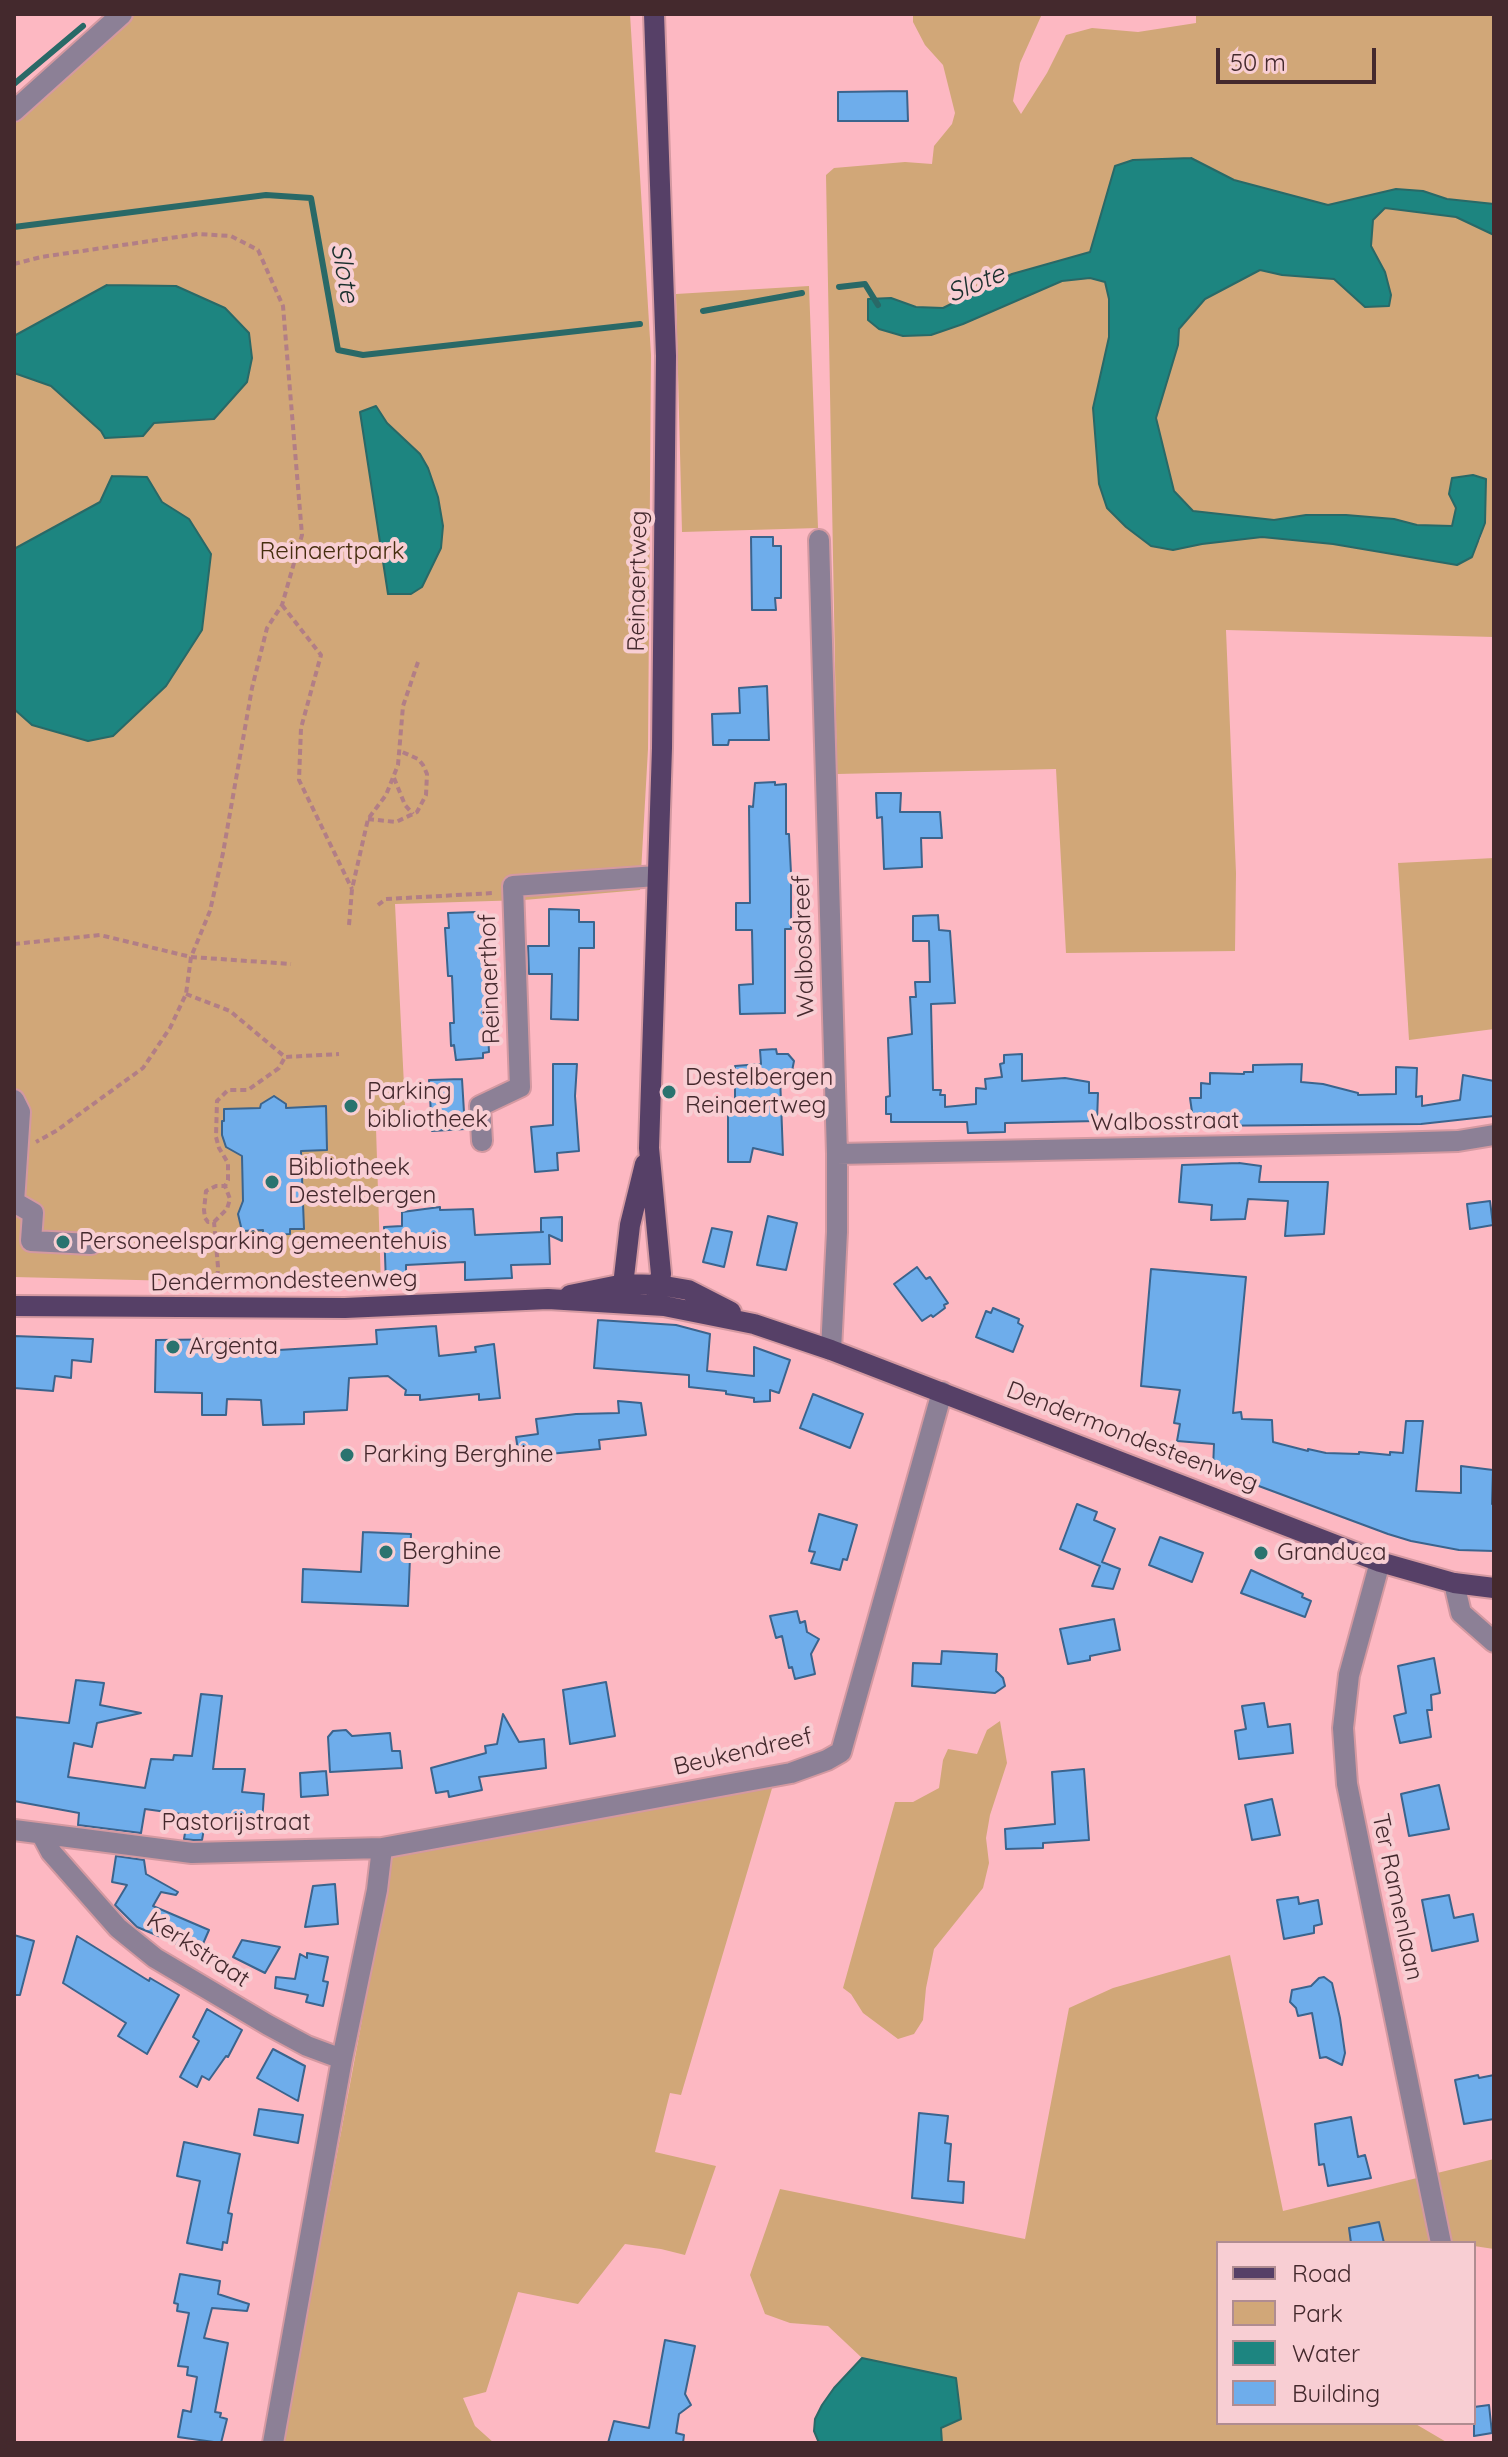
<!DOCTYPE html>
<html>
<head>
<meta charset="utf-8">
<style>
  body { margin:0 }
  #map { position:relative; width:1508px; height:2457px; overflow:hidden; background:#fdb8c2; font-family:Quicksand,sans-serif }
  canvas { display:block }
  .frame { position:absolute; inset:0; border:16px solid #44292d; pointer-events:none }
  .legend { position:absolute; left:1216px; top:2241px; width:260px; height:184px; box-sizing:border-box; background:#f8ced3; border:2px solid #b08c91; margin:0; padding:10px 14px; list-style:none; font-size:24px; color:#44292d }
  .legend li { display:flex; align-items:center; gap:16px; height:40px }
  .legend b { width:40px; border:2px solid #b08c91 }
  .scale { position:absolute; left:1216px; top:48px; width:160px; height:36px; box-sizing:border-box; border:4px solid #44292d; border-top:0; padding-left:10px; font-size:24px; line-height:28px; white-space:nowrap; color:#44292d; -webkit-text-stroke:6px #f8ced3; paint-order:stroke }
</style>
</head>
<body>
<div id="map">
<canvas width="1508" height="2457"></canvas>
<div class="frame"></div>
<ul class="legend">
<li><b style="height:10px;background:#564067"></b>Road</li>
<li><b style="height:22px;background:#d1a778"></b>Park</li>
<li><b style="height:22px;background:#1d8580"></b>Water</li>
<li><b style="height:22px;background:#6eadeb"></b>Building</li>
</ul>
<div class="scale">50 m</div>
</div>
<script>
const c = document.querySelector('canvas').getContext('2d');
c.lineJoin = 'round';
function fillPath(path, color) {
  c.fillStyle = color;
  c.fill(path, 'evenodd');
}
function toPath(rows) {
  const path = new Path2D();
  for (const r of rows) {
    path.moveTo(r[0], r[1]);
    for (let i = 2; i < r.length; i += 2) path.lineTo(r[i], r[i + 1]);
  }
  return path;
}
function strokePath(path, color, width, dash) {
  c.strokeStyle = color;
  c.lineWidth = width;
  c.lineCap = dash ? 'butt' : 'round';
  c.setLineDash(dash || []);
  c.stroke(path);
}
function write(font, color, halo, rows, align = 'center') {
  c.font = font + ' Quicksand,sans-serif';
  c.lineWidth = 8;
  c.setLineDash([]);
  c.textBaseline = 'middle';
  c.strokeStyle = halo;
  c.fillStyle = color;
  for (const [text, x, y, turn = 0] of rows) {
    c.save();
    c.translate(x, y);
    c.rotate((+turn || 0) * Math.PI / 180);
    c.textAlign = isNaN(turn) ? turn : align;
    if (halo) c.strokeText(text, 0, 0);
    c.fillText(text, 0, 0);
    c.restore();
  }
}
const green = toPath([
  [133,14,630,14,651,355,648,749,640,890,524,900,395,904,406,1126,376,1128,381,1286,14,1277,14,114],
  [913,14,1042,14,1020,63,1013,101,1021,114,1047,73,1066,35,1092,28,1138,32,1196,23,1196,14,1494,14,1494,204,1447,199,1423,191,1396,189,1328,205,1234,180,1191,158,1115,166,1091,252,1012,274,943,308,916,307,891,298,868,300,903,336,931,335,963,324,1062,281,1090,278,1105,282,1109,299,1109,337,1093,408,1099,484,1107,508,1173,550,1202,544,1262,537,1333,544,1457,565,1480,540,1485,522,1486,497,1449,494,1456,508,1452,526,1417,525,1394,519,1306,515,1274,520,1193,511,1174,491,1156,418,1178,345,1179,330,1205,299,1260,270,1282,275,1334,279,1365,307,1391,295,1385,272,1371,246,1373,220,1385,208,1456,217,1494,235,1494,637,1226,630,1236,873,1235,951,1066,953,1056,769,837,774,826,175,834,168,905,162,932,164,934,146,952,124,955,113,943,65,925,45,913,22],
  [809,286,818,528,682,532,676,294],
  [1494,858,1494,1029,1409,1040,1398,863],
  [1000,1721,1007,1763,990,1815,986,1838,989,1863,983,1888,934,1949,926,1988,923,2020,914,2034,898,2039,863,2013,851,1994,843,1988,895,1802,913,1802,939,1788,943,1760,948,1749,977,1754,987,1730],
  [773,1785,681,2095,670,2093,655,2152,716,2166,685,2255,661,2249,625,2244,578,2304,518,2292,486,2392,463,2398,475,2426,494,2443,283,2443,393,1854],
  [1230,1955,1283,2211,1494,2159,1494,2249,1474,2246,1474,2243,1426,2241,1218,2243,1218,2423,1414,2423,1448,2443,942,2443,941,2428,956,2378,862,2358,828,2326,790,2323,765,2314,750,2275,780,2189,1025,2239,1069,2008,1113,1988]
]);
const water = toPath([
  [1191,158,1234,180,1328,205,1396,189,1423,191,1447,199,1494,204,1494,235,1456,217,1385,208,1373,220,1371,246,1385,272,1391,295,1389,306,1365,307,1334,279,1282,275,1260,270,1205,299,1179,329,1178,345,1156,418,1174,491,1193,511,1274,520,1306,515,1346,515,1394,519,1417,525,1452,526,1456,508,1449,494,1452,478,1473,475,1486,479,1485,523,1472,557,1457,565,1333,544,1262,537,1202,544,1173,550,1151,546,1126,527,1107,508,1099,484,1093,408,1109,337,1109,299,1105,282,1090,278,1062,281,963,324,931,335,903,336,879,329,868,320,868,299,891,298,916,307,943,308,1012,274,1090,252,1115,166,1133,160,1191,158],
  [107,285,176,286,225,308,249,333,252,358,247,382,214,419,154,423,143,436,105,438,101,431,51,386,14,373,14,336,107,285],
  [376,406,387,423,420,454,428,468,438,497,443,526,441,548,422,587,411,594,388,594,360,412,376,406],
  [112,476,147,477,162,502,189,519,211,554,202,630,166,686,113,736,88,741,32,725,14,709,14,549,100,502,112,476],
  [862,2358,956,2378,961,2419,941,2428,942,2443,819,2443,814,2431,815,2419,822,2405,834,2388,862,2358]
]);
const stream = toPath([
  [14,84,83,26],
  [14,227,266,195,311,198,338,350,363,355,640,324],
  [839,287,865,284,878,305],
  [703,311,802,293]
]);
const building = toPath([
  [907,91,908,121,838,121,838,92,907,91],
  [751,537,773,537,773,546,781,546,781,598,775,598,776,610,752,610,751,537],
  [767,686,769,740,729,740,728,745,713,745,712,714,740,713,739,688,767,686],
  [775,782,775,785,786,784,786,834,789,834,791,873,791,929,785,929,785,1013,740,1014,739,985,753,984,752,930,736,930,736,903,750,903,749,806,753,807,755,783,775,782],
  [876,793,901,793,900,812,940,812,942,838,921,838,922,867,884,869,882,817,877,818,876,793],
  [549,909,579,910,579,922,594,922,594,948,579,948,578,1020,551,1019,552,974,529,974,528,946,549,946,549,909],
  [476,912,476,916,482,916,489,1052,483,1053,483,1058,456,1060,454,1045,451,1046,450,1023,454,1023,452,976,448,976,445,928,449,928,448,913,476,912],
  [938,915,939,930,950,931,955,1003,931,1004,933,1090,941,1090,940,1095,945,1095,945,1107,976,1104,976,1088,986,1089,985,1079,1002,1077,1000,1064,1004,1063,1004,1055,1022,1054,1022,1081,1065,1078,1089,1082,1089,1093,1098,1093,1097,1121,1005,1123,1005,1132,968,1133,967,1122,891,1122,891,1114,886,1114,886,1097,890,1096,888,1038,912,1034,910,997,916,997,915,982,930,982,929,941,913,941,913,916,938,915],
  [776,1049,777,1054,788,1054,794,1061,791,1076,780,1076,783,1155,753,1148,750,1162,728,1162,728,1102,735,1102,735,1066,761,1064,760,1050,776,1049],
  [553,1064,577,1064,575,1096,579,1151,557,1153,558,1170,535,1172,531,1127,553,1125,553,1064],
  [1302,1064,1301,1082,1323,1084,1358,1093,1358,1095,1396,1094,1396,1067,1417,1068,1416,1097,1422,1096,1422,1106,1460,1100,1463,1075,1494,1081,1494,1116,1421,1124,1194,1126,1190,1098,1201,1098,1201,1083,1210,1084,1210,1073,1244,1074,1244,1072,1253,1072,1253,1065,1302,1064],
  [462,1079,465,1129,432,1131,429,1080,462,1079],
  [274,1096,286,1104,286,1108,326,1106,327,1150,301,1151,304,1229,290,1229,290,1234,263,1235,263,1230,242,1231,238,1214,243,1201,242,1156,226,1147,222,1135,222,1121,224,1121,224,1109,260,1108,261,1104,274,1096],
  [1239,1163,1261,1166,1259,1182,1328,1182,1324,1234,1285,1236,1288,1201,1248,1199,1245,1219,1211,1220,1212,1205,1179,1202,1182,1165,1239,1163],
  [1490,1201,1493,1225,1470,1229,1467,1204,1490,1201],
  [440,1207,440,1210,473,1209,475,1235,543,1232,541,1231,541,1218,562,1217,562,1241,549,1235,550,1264,511,1265,512,1278,465,1280,465,1262,406,1265,406,1283,386,1284,384,1227,402,1226,402,1212,440,1207],
  [768,1216,797,1223,786,1270,757,1265,768,1216],
  [712,1228,732,1232,724,1267,703,1262,712,1228],
  [917,1267,926,1279,930,1277,948,1303,944,1305,945,1308,933,1317,931,1315,922,1321,894,1284,917,1267],
  [1151,1269,1246,1277,1233,1413,1241,1412,1242,1419,1272,1420,1273,1442,1308,1451,1308,1449,1326,1453,1359,1454,1359,1452,1390,1455,1390,1452,1403,1453,1406,1421,1423,1421,1416,1491,1461,1493,1461,1466,1493,1470,1492,1504,1494,1504,1494,1551,1459,1550,1411,1541,1388,1534,1213,1469,1214,1444,1177,1441,1180,1424,1174,1423,1180,1390,1141,1386,1151,1269],
  [993,1308,1019,1319,1018,1323,1023,1326,1013,1352,976,1337,986,1311,991,1313,993,1308],
  [598,1320,676,1325,710,1334,707,1371,754,1376,754,1347,790,1360,779,1393,770,1390,770,1401,754,1402,754,1398,726,1394,726,1391,689,1387,689,1375,594,1368,598,1320],
  [436,1326,439,1356,476,1352,475,1347,494,1344,500,1398,479,1400,479,1394,420,1400,420,1395,405,1395,406,1390,388,1376,349,1378,347,1410,304,1412,304,1424,263,1425,261,1400,227,1399,226,1415,202,1415,202,1393,155,1392,156,1340,246,1339,246,1352,377,1344,376,1330,436,1326],
  [14,1336,93,1339,91,1362,72,1360,71,1378,55,1376,53,1391,14,1388,14,1336],
  [813,1394,863,1414,850,1448,800,1428,813,1394],
  [618,1401,641,1403,646,1435,599,1440,600,1449,519,1457,516,1437,538,1434,536,1419,576,1414,619,1413,618,1401],
  [1077,1504,1097,1512,1094,1520,1115,1529,1102,1562,1120,1569,1113,1589,1092,1586,1100,1566,1060,1549,1077,1504],
  [819,1514,857,1525,847,1560,843,1559,840,1570,811,1563,815,1552,809,1551,819,1514],
  [363,1532,411,1534,408,1606,302,1602,303,1569,361,1572,363,1532],
  [1160,1537,1203,1553,1192,1582,1149,1565,1160,1537],
  [1251,1570,1303,1594,1302,1597,1311,1601,1305,1617,1241,1593,1251,1570],
  [797,1611,800,1623,805,1621,807,1632,819,1639,811,1654,815,1674,795,1679,792,1667,789,1668,782,1636,776,1638,770,1616,797,1611],
  [1114,1619,1120,1650,1090,1656,1090,1660,1068,1664,1060,1629,1114,1619],
  [942,1651,997,1654,996,1671,1003,1678,1005,1686,995,1693,912,1686,913,1663,941,1664,942,1651],
  [1434,1658,1440,1693,1431,1695,1432,1710,1427,1710,1431,1737,1400,1743,1394,1716,1406,1713,1398,1666,1434,1658],
  [76,1680,104,1683,100,1705,141,1713,97,1723,92,1747,74,1743,68,1777,145,1788,151,1759,173,1760,174,1755,192,1756,201,1694,222,1696,213,1769,245,1769,242,1792,264,1794,262,1823,206,1818,202,1840,193,1840,184,1839,188,1815,145,1809,141,1833,78,1825,79,1813,14,1801,14,1717,69,1723,76,1680],
  [606,1682,615,1736,570,1744,563,1690,606,1682],
  [1264,1703,1268,1727,1290,1724,1293,1753,1239,1759,1235,1731,1246,1729,1242,1706,1264,1703],
  [503,1714,519,1742,544,1739,546,1768,479,1777,482,1790,449,1797,448,1791,436,1793,431,1768,486,1753,485,1746,497,1744,503,1714],
  [346,1730,352,1736,390,1733,392,1751,400,1751,402,1768,330,1772,328,1737,333,1731,346,1730],
  [1084,1769,1089,1840,1043,1843,1043,1848,1006,1849,1005,1829,1055,1824,1052,1772,1084,1769],
  [326,1771,328,1795,301,1797,300,1773,326,1771],
  [1439,1785,1449,1829,1409,1836,1401,1794,1439,1785],
  [1272,1799,1280,1835,1252,1840,1245,1805,1272,1799],
  [116,1856,144,1860,146,1874,178,1892,176,1895,161,1892,153,1906,209,1930,199,1953,137,1927,115,1905,127,1885,112,1882,116,1856],
  [335,1884,338,1924,305,1927,313,1886,335,1884],
  [1449,1895,1454,1918,1473,1914,1478,1941,1432,1951,1422,1900,1449,1895],
  [1298,1897,1299,1904,1318,1900,1322,1924,1314,1926,1314,1933,1284,1939,1277,1900,1298,1897],
  [14,1935,34,1941,20,1995,14,1995,14,1935],
  [77,1936,149,1981,150,1978,179,1995,147,2054,118,2036,126,2023,63,1983,77,1936],
  [242,1940,280,1947,265,1973,233,1957,242,1940],
  [307,1953,328,1957,323,1981,328,1982,323,2006,306,2002,308,1995,275,1988,276,1977,295,1979,300,1954,307,1958,307,1953],
  [1324,1977,1332,1983,1340,2018,1345,2053,1342,2065,1326,2057,1320,2058,1312,2013,1298,2016,1296,2008,1290,2002,1292,1990,1311,1986,1319,1978,1324,1977],
  [207,2009,242,2030,228,2057,226,2056,209,2080,202,2076,197,2087,180,2077,199,2041,193,2037,207,2009],
  [273,2049,305,2066,298,2101,257,2078,273,2049],
  [1478,2075,1479,2078,1494,2075,1494,2119,1464,2124,1455,2080,1478,2075],
  [259,2109,303,2115,298,2143,254,2135,259,2109],
  [919,2113,948,2116,945,2143,951,2144,948,2181,964,2182,963,2203,912,2198,919,2113],
  [1351,2117,1358,2157,1365,2155,1371,2178,1328,2186,1324,2164,1319,2165,1315,2124,1351,2117],
  [184,2142,240,2154,228,2213,232,2214,227,2243,223,2242,222,2250,187,2243,200,2181,177,2176,184,2142],
  [1379,2222,1384,2243,1351,2243,1349,2228,1379,2222],
  [180,2274,220,2281,218,2294,249,2304,247,2311,212,2308,204,2338,228,2343,215,2412,221,2413,220,2417,227,2419,221,2443,178,2437,183,2410,191,2412,197,2377,187,2375,188,2367,178,2366,189,2313,177,2311,178,2304,174,2303,180,2274],
  [665,2340,695,2346,685,2394,691,2405,679,2414,676,2433,684,2435,683,2443,608,2443,614,2421,649,2428,665,2340],
  [1489,2405,1492,2433,1474,2436,1474,2407,1489,2405]
]);
const path = toPath([
  [14,264,41,257,198,234,231,236,258,250,283,306,302,535,282,605,267,628,252,688,223,853,210,911,191,957,186,994,170,1028,143,1068,56,1131,36,1142],
  [282,605,321,655,301,728,299,780,352,889],
  [394,778,405,805,413,814],
  [368,819,396,822,417,812,426,795,427,774,423,765,418,759,400,751],
  [378,905,386,899,494,893],
  [349,925,352,889,368,819,386,795,398,765,403,706,418,662],
  [14,944,100,935,191,957,291,964],
  [186,994,230,1011,285,1057,339,1054],
  [214,1222,227,1209,230,1199,225,1186],
  [217,1287,218,1267,214,1222,208,1222,205,1218,204,1210,206,1191,216,1186,225,1186,228,1180,228,1163,219,1148,216,1137,217,1101,228,1090,248,1090,279,1068,285,1057]
]);
const minor = toPath([
  [14,111,122,14],
  [819,540,837,1154,837,1232,831,1350],
  [14,1100,20,1112,14,1202],
  [482,1141,480,1106,520,1087,513,886,657,876],
  [837,1154,1387,1143,1458,1141,1494,1135],
  [14,1202,33,1213,31,1241,91,1244],
  [1380,1562,1349,1675,1343,1728,1347,1784,1441,2243],
  [1454,1583,1461,1613,1494,1642],
  [14,1830,192,1853,382,1848,791,1773,827,1760,841,1752,942,1392],
  [42,1835,51,1852,118,1928,155,1958,268,2025,307,2046,342,2059],
  [273,2443,342,2059,377,1890,382,1848]
]);
const major = toPath([
  [654,14,666,356,662,748,649,1148,661,1274,655,1304],
  [622,1294,630,1225,645,1164],
  [570,1295,624,1284,659,1285,688,1290,731,1312],
  [14,1306,345,1308,548,1299,664,1306,754,1324,831,1350,1380,1562,1454,1583,1494,1588]
]);
const markers = [
  [669,1092,8,"#2a736f"],
  [351,1106,8,"#2a736f"],
  [272,1182,8,"#2a736f"],
  [63,1242,8,"#2a736f"],
  [173,1347,8,"#2a736f"],
  [347,1455,8,"#2a736f"],
  [386,1552,8,"#2a736f"],
  [1261,1553,8,"#2a736f"]
];
const parkNames = [
  ["Reinaertpark",332,552]
];
const streetNames = [
  ["Reinaertweg",638,581,-89],
  ["Walbosdreef",804,946,-92],
  ["Reinaerthof",490,979,-92],
  ["Walbosstraat",1165,1122,-1],
  ["Dendermondesteenweg",284,1281,-1],
  ["Dendermondesteenweg",1132,1437,21],
  ["Beukendreef",743,1752,-13],
  ["Pastorijstraat",236,1823],
  ["Ter Ramenlaan",1397,1897,78],
  ["Kerkstraat",198,1950,33]
];
const poiNames = [
  ["Destelbergen",685,1078],
  ["Reinaertweg",685,1106],
  ["Parking",367,1092],
  ["bibliotheek",367,1120],
  ["Bibliotheek",288,1168],
  ["Destelbergen",288,1196],
  ["Personeelsparking gemeentehuis",79,1242],
  ["Argenta",189,1347],
  ["Parking Berghine",363,1455],
  ["Berghine",402,1552],
  ["Granduca",1277,1553]
];
const waterNames = [
  ["Slote",344,273,80],
  ["Slote",976,284,-22]
];
fillPath(green, '#d1a778');
fillPath(water, '#1d8580');
strokePath(water, '#296967', 2);
strokePath(stream, '#296967', 6);
fillPath(building, '#6eadeb');
strokePath(building, '#3b648d', 2);
strokePath(minor, '#d499a1', 24);
strokePath(major, '#d499a1', 24);
strokePath(path, '#b27e86', 4, [6, 4]);
strokePath(minor, '#8c8096', 20);
strokePath(major, '#564067', 20);
for (const [x, y, r, color] of markers) {
  const dot = new Path2D();
  dot.arc(x, y, r, 0, 2 * Math.PI);
  c.fillStyle = color;
  c.fill(dot);
  strokePath(dot, '#f8ced3', 3);
}
write('24px', '#462e0f', '#f8ced3', parkNames);
write('24px', '#44292d', '#f8ced3', streetNames);
write('24px', '#44292d', '#f8ced3', poiNames, 'left');
write('italic 26px', '#192f2d', '#f8ced3', waterNames);
</script>
</body>
</html>
